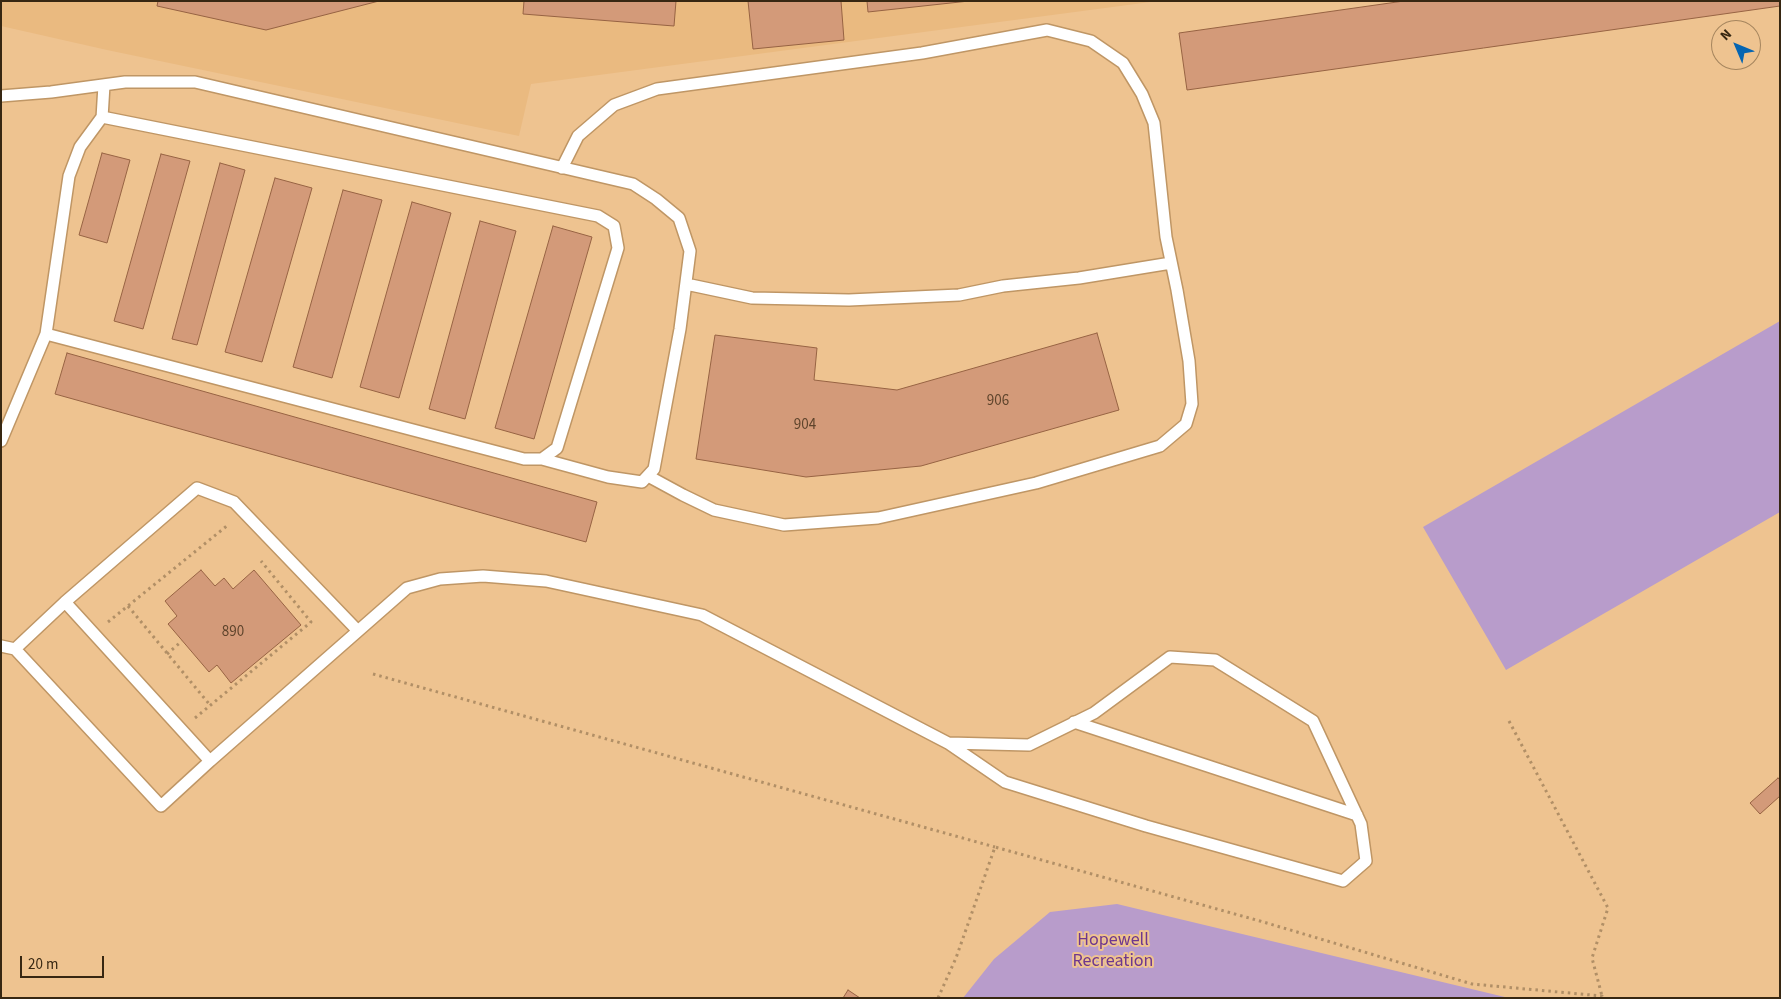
<!DOCTYPE html>
<html>
<head>
<meta charset="utf-8">
<style>
  body { margin:0 }
  #map { position:relative; width:1781px; height:999px; overflow:hidden; background:#eec390; font-family:"Source Sans 3",sans-serif }
  canvas { display:block }
  .frame { position:absolute; inset:0; border:2px solid #372712; pointer-events:none }
  .north { position:absolute; left:1711px; top:20px; width:50px; height:50px; box-sizing:border-box; background:#eec390; border:1px solid #a5855e; border-radius:50%; rotate:315deg; font-size:14px; font-weight:700; line-height:20px; text-align:center; color:#372712 }
  .north::after { content:''; display:block; margin:auto; width:18px; height:22px; background:#0565b2; clip-path:polygon(50% 0,100% 100%,50% 72%,0 100%) }
  .scale { position:absolute; left:20px; top:956px; width:84px; height:22px; box-sizing:border-box; border:2px solid #372712; border-top:0; padding-left:6px; font-size:15px; line-height:18px; white-space:nowrap; color:#372712; -webkit-text-stroke:4px #eec390; paint-order:stroke }
</style>
</head>
<body>
<div id="map">
<canvas width="1781" height="999"></canvas>
<div class="frame"></div>
<div class="north">N</div>
<div class="scale">20 m</div>
</div>
<script>
const c = document.querySelector('canvas').getContext('2d');
c.lineJoin = 'round';
function fillPath(path, color) {
  c.fillStyle = color;
  c.fill(path, 'evenodd');
}
function toPath(rows) {
  const path = new Path2D();
  for (const r of rows) {
    path.moveTo(r[0], r[1]);
    for (let i = 2; i < r.length; i += 2) path.lineTo(r[i], r[i + 1]);
  }
  return path;
}
function strokePath(path, color, width, dash) {
  c.strokeStyle = color;
  c.lineWidth = width;
  c.lineCap = dash ? 'butt' : 'round';
  c.setLineDash(dash || []);
  c.stroke(path);
}
function write(font, color, halo, rows, align = 'center') {
  c.font = font + ' "Source Sans 3",sans-serif';
  c.lineWidth = 4;
  c.setLineDash([]);
  c.textBaseline = 'middle';
  c.strokeStyle = halo;
  c.fillStyle = color;
  for (const [text, x, y, turn = 0] of rows) {
    c.save();
    c.translate(x, y);
    c.rotate((+turn || 0) * Math.PI / 180);
    c.textAlign = isNaN(turn) ? turn : align;
    if (halo) c.strokeText(text, 0, 0);
    c.fillText(text, 0, 0);
    c.restore();
  }
}
const built = toPath([
  [1,1,1158,1,531,84,519,136,107,50,1,26]
]);
const green = toPath([
  [1780,321,1780,512,1506,670,1423,527],
  [1117,904,1509,998,963,998,994,959,1050,912]
]);
const building = toPath([
  [158,1,379,1,266,30,157,6,158,1],
  [524,1,676,1,674,26,523,14,524,1],
  [748,1,841,1,844,40,753,49,748,1],
  [867,1,969,1,868,12,867,1],
  [1404,1,1780,1,1780,6,1187,90,1179,33,1404,1],
  [102,153,130,160,107,243,79,235,102,153],
  [161,154,190,161,143,329,114,321,161,154],
  [220,163,245,170,197,345,172,339,220,163],
  [275,178,312,188,262,362,225,352,275,178],
  [343,190,382,200,332,378,293,367,343,190],
  [412,202,451,213,399,398,360,387,412,202],
  [480,221,516,231,465,419,429,409,480,221],
  [553,226,592,237,534,439,495,428,553,226],
  [1097,333,1119,410,921,466,806,477,696,459,715,335,817,348,814,380,897,390,1097,333],
  [67,353,597,502,586,542,55,394,67,353],
  [201,570,215,586,224,578,233,589,254,570,301,625,231,683,217,665,209,672,168,624,177,616,165,601,201,570],
  [1778,778,1780,780,1780,796,1760,814,1750,803,1778,778],
  [848,990,860,998,843,998,848,990]
]);
const path = toPath([
  [128,606,210,705],
  [108,622,228,525],
  [167,654,182,641],
  [373,674,995,847],
  [195,718,311,622,261,561],
  [1509,721,1608,908,1592,958,1602,996],
  [938,998,956,958,995,847,1260,921,1472,984,1602,996,1603,998]
]);
const service = toPath([
  [1,96,51,92,125,82,195,82,633,184,656,199,679,218,690,251,680,329,654,469,642,482,608,477,542,459],
  [102,118,104,85],
  [562,168,578,136,614,105,657,89,922,53,1047,30,1091,41,1123,63,1142,94,1154,123,1166,237,1177,290,1189,361,1192,404,1186,424,1160,446,1036,483,878,518,784,525,714,510,683,495,648,476],
  [686,284,752,298,849,300,959,295,1003,286,1079,278,1171,263],
  [1,441,46,334,69,176,80,147,102,117,598,216,614,226,618,248,557,448,542,459,524,459,46,334],
  [65,602,210,761],
  [1,646,15,649,161,806,210,761,407,588,440,579,483,576,546,581,702,615,948,743,1005,782,1146,826,1343,881,1366,861,1361,824,1313,721,1215,660,1170,657,1094,713,1029,745,948,743],
  [15,649,65,602,197,488,234,502,358,631],
  [1074,722,1357,815]
]);
const numberNames = [
  ["906",998,402],
  ["904",805,426],
  ["890",233,633]
];
const parkNames = [
  ["Hopewell",1113,941],
  ["Recreation",1113,962]
];
fillPath(built, '#eaba80');
fillPath(green, '#b89ccb');
fillPath(building, '#d39a79');
strokePath(building, '#976343', 1);
strokePath(service, '#bf9665', 14);
strokePath(path, '#b18f66', 3, [2.5, 4]);
strokePath(service, '#fff', 11);
write('15px', '#5e442c', null, numberNames);
write('18px', '#6e378e', '#eec390', parkNames);
</script>
</body>
</html>
